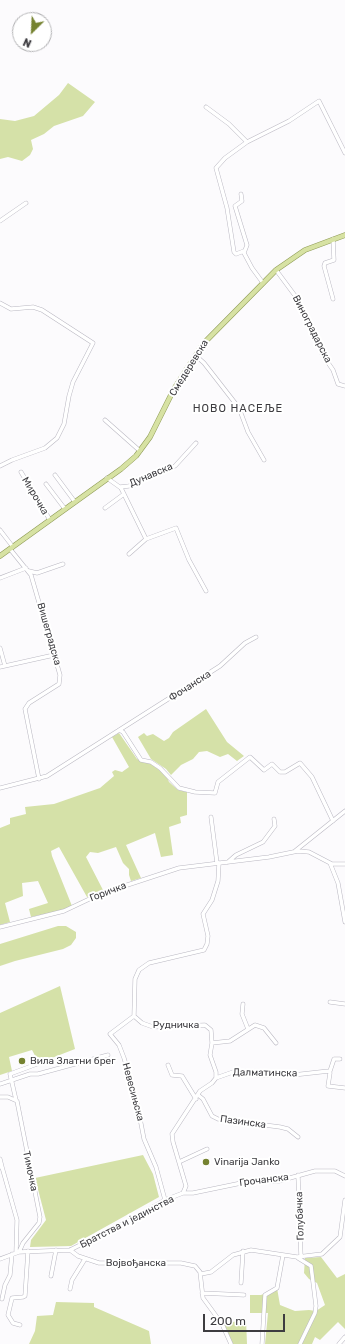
<!DOCTYPE html>
<html>
<head>
<meta charset="utf-8">
<style>
  body { margin:0 }
  #map { position:relative; width:345px; height:1344px; overflow:hidden; background:#fcfbfd; font-family:Rubik,sans-serif }
  canvas { display:block }
  .north { position:absolute; left:12px; top:12px; width:40px; height:40px; box-sizing:border-box; background:#fff; border:1px solid #b1b1b3; border-radius:50%; rotate:204deg; font-size:11px; font-weight:700; line-height:16px; text-align:center; color:#3d3c40 }
  .north::after { content:''; display:block; margin:auto; width:14px; height:18px; background:#758230; clip-path:polygon(50% 0,100% 100%,50% 72%,0 100%) }
  .scale { position:absolute; left:203px; top:1314px; width:82px; height:18px; box-sizing:border-box; border:2px solid #3d3c40; border-top:0; padding-left:5px; font-size:12px; line-height:14px; white-space:nowrap; color:#3d3c40; -webkit-text-stroke:3px #fff; paint-order:stroke }
</style>
</head>
<body>
<div id="map">
<canvas width="345" height="1344"></canvas>
<div class="north">N</div>
<div class="scale">200 m</div>
</div>
<script>
const c = document.querySelector('canvas').getContext('2d');
c.lineJoin = 'round';
function fillPath(path, color) {
  c.fillStyle = color;
  c.fill(path, 'evenodd');
}
function toPath(rows) {
  const path = new Path2D();
  for (const r of rows) {
    path.moveTo(r[0], r[1]);
    for (let i = 2; i < r.length; i += 2) path.lineTo(r[i], r[i + 1]);
  }
  return path;
}
function strokePath(path, color, width, dash) {
  c.strokeStyle = color;
  c.lineWidth = width;
  c.lineCap = dash ? 'butt' : 'round';
  c.setLineDash(dash || []);
  c.stroke(path);
}
function write(font, color, halo, rows, align = 'center') {
  c.font = font + ' Rubik,sans-serif';
  c.lineWidth = 4;
  c.setLineDash([]);
  c.textBaseline = 'middle';
  c.strokeStyle = halo;
  c.fillStyle = color;
  for (const [text, x, y, turn = 0] of rows) {
    c.save();
    c.translate(x, y);
    c.rotate((+turn || 0) * Math.PI / 180);
    c.textAlign = isNaN(turn) ? turn : align;
    if (halo) c.strokeText(text, 0, 0);
    c.fillText(text, 0, 0);
    c.restore();
  }
}
const green = toPath([
  [68,83,95,102,83,116,54,126,44,134,31,140,33,149,30,155,22,161,8,157,0,159,0,119,15,121,34,116,59,95],
  [206,709,227,742,244,756,237,761,228,754,220,757,207,751,199,752,193,759,181,765,171,775,166,769,151,759,138,737,144,733,147,736,153,734,164,741,169,738,173,732],
  [119,733,137,759,150,763,166,775,169,782,178,790,187,792,187,815,180,817,181,823,169,827,173,855,161,857,155,833,126,845,141,878,131,881,129,875,129,869,123,863,116,847,98,853,90,852,86,857,103,890,87,897,59,847,51,851,52,856,72,906,59,911,31,917,29,909,48,903,38,881,22,883,23,896,5,903,10,922,0,925,0,828,10,824,10,818,26,814,25,807,54,804,100,788,114,776,112,772,115,770,122,772,129,767,112,737],
  [58,926,66,926,76,932,76,938,71,945,63,949,15,961,0,966,0,944],
  [60,986,75,1049,39,1063,32,1050,9,1057,12,1071,0,1075,0,1013],
  [143,1155,153,1174,159,1197,71,1246,30,1247,31,1240,46,1220,35,1178],
  [321,1257,337,1278,345,1274,345,1329,338,1322,320,1340,315,1337,312,1344,265,1344,268,1313,250,1313,250,1295,261,1295,277,1288,280,1305,295,1311,309,1310,316,1311,325,1305,317,1283,309,1279,304,1273,305,1258],
  [56,1302,94,1303,94,1307,149,1331,151,1344,29,1344,35,1331,37,1316,53,1315],
  [246,1319,247,1344,233,1344,224,1324]
]);
const minor = toPath([
  [206,107,229,124,247,142,225,158,216,168,227,208,234,252,236,254,244,251],
  [247,142,289,121,319,101,345,153],
  [241,194,242,201,235,206,247,245,244,253,252,268,263,283],
  [0,221,26,203],
  [333,239,334,260,325,263,324,266,333,299],
  [276,270,296,297,304,318,319,341,322,354,333,370,338,384,345,386],
  [0,303,11,309,33,307,42,310,93,343,73,382,69,396,64,424,57,438,45,448,12,460,0,466],
  [195,355,204,363,239,408,248,432,264,460],
  [105,420,140,451],
  [21,472,50,520],
  [55,475,75,502],
  [107,478,121,488,146,539],
  [46,484,65,509],
  [120,487,129,486,175,466,196,443],
  [105,508,124,494],
  [0,530,13,547],
  [10,549,31,575,60,675,59,684,29,703,25,709,39,779],
  [129,554,146,539,176,528,189,560,206,591],
  [29,571,37,573,63,564],
  [0,578,26,568],
  [0,648,5,666],
  [0,667,54,655],
  [119,730,123,732,141,760,151,762,160,768,179,788,195,792,215,793,218,782,250,757,264,770,272,764,280,772,285,772,300,763,312,777,333,821],
  [0,788,47,776,220,666,245,643,256,637],
  [211,817,217,863],
  [295,851,345,811],
  [228,862,236,855,263,842,275,826,274,819],
  [330,863,338,883,345,922],
  [0,927,64,911,100,894,179,868,269,857,298,851,309,852,332,864,345,864],
  [330,1002,345,1004],
  [243,1004,242,1014,248,1029],
  [134,1016,142,1023,153,1027,205,1025,211,1030,212,1043,210,1055,216,1072,216,1078,212,1083,200,1091,172,1134,173,1142,186,1186,183,1193],
  [212,1043,230,1041,255,1025,264,1028,276,1043],
  [168,1065,172,1075,182,1076,196,1099],
  [330,1071,334,1059,340,1059],
  [216,1078,233,1072,257,1075,293,1075,329,1071,330,1073,328,1086,345,1088],
  [0,1084,30,1074,38,1074,108,1055],
  [198,1095,203,1099,212,1116,218,1119,280,1127,288,1129,298,1137],
  [0,1097,8,1097,17,1101,40,1217,39,1223,23,1243,19,1252],
  [16,1100,10,1074,37,1064],
  [0,1159,2,1167],
  [179,1162,207,1149],
  [0,1167,2,1167,17,1220,16,1253],
  [298,1175,301,1257],
  [183,1193,193,1193,251,1181,279,1181,315,1171,335,1171,345,1176],
  [165,1200,156,1167,144,1139,136,1098,124,1058,119,1045,110,1034,134,1016,135,979,139,970,149,963,204,950,207,944,208,936,203,914,212,900,218,881,219,863],
  [70,1250,78,1256,99,1263,181,1263,195,1266,200,1272,203,1298,222,1324,231,1344],
  [298,1258,311,1266,316,1306,315,1313,300,1344],
  [0,1259,19,1252,70,1250,136,1217,165,1200,183,1193],
  [201,1274,211,1272,233,1255,251,1250,297,1257,322,1254,340,1237,345,1200],
  [51,1276,56,1250],
  [241,1283,243,1251],
  [70,1289,72,1280,85,1259],
  [202,1293,244,1295],
  [2,1299,5,1285,10,1275,12,1254],
  [20,1325,13,1323,8,1315,12,1298,23,1297,25,1296,28,1251],
  [262,1344,265,1295,277,1288,283,1255],
  [339,1344,345,1337]
]);
const major = toPath([
  [0,556,121,469,136,456,150,437,174,389,203,344,276,270,305,250,345,235]
]);
const markers = [
  [22,1061,4,"#758230"],
  [206,1162,4,"#758230"]
];
const streetNames = [
  ["Виноградарска",312,329,63],
  ["Смедеревска",189,368,-58],
  ["Дунавска",151,475,-23],
  ["Мирочка",35,496,59],
  ["Вишеградска",49,634,74],
  ["Фочанска",190,686,-33],
  ["Горичка",108,892,-21],
  ["Рудничка",176,1025],
  ["Далматинска",265,1073,1],
  ["Невесињска",133,1092,75],
  ["Пазинска",243,1122,8],
  ["Тимочка",30,1171,78],
  ["Грочанска",264,1180,-7],
  ["Голубачка",300,1216,-92],
  ["Братства и јединства",127,1222,-27],
  ["Војвођанска",136,1263]
];
const poiNames = [
  ["Вила Златни брег",30,1061],
  ["Vinarija Janko",214,1162]
];
const neighbourhoodNames = [
  ["НОВО НАСЕЉЕ",238,409]
];
fillPath(green, '#d5e1a8');
strokePath(minor, '#bab8c2', 4.5);
strokePath(major, '#909c58', 5.5);
strokePath(minor, '#fff', 3.5);
strokePath(major, '#d7e2a3', 4.5);
for (const [x, y, r, color] of markers) {
  const dot = new Path2D();
  dot.arc(x, y, r, 0, 2 * Math.PI);
  c.fillStyle = color;
  c.fill(dot);
  strokePath(dot, '#fff', 1.5);
}
write('10px', '#3d3c40', '#fff', streetNames);
write('10px', '#3d3c40', '#fff', poiNames, 'left');
c.letterSpacing = '1px';
write('11px', '#3d3c40', '#fff', neighbourhoodNames);
c.letterSpacing = '0px';
</script>
</body>
</html>
